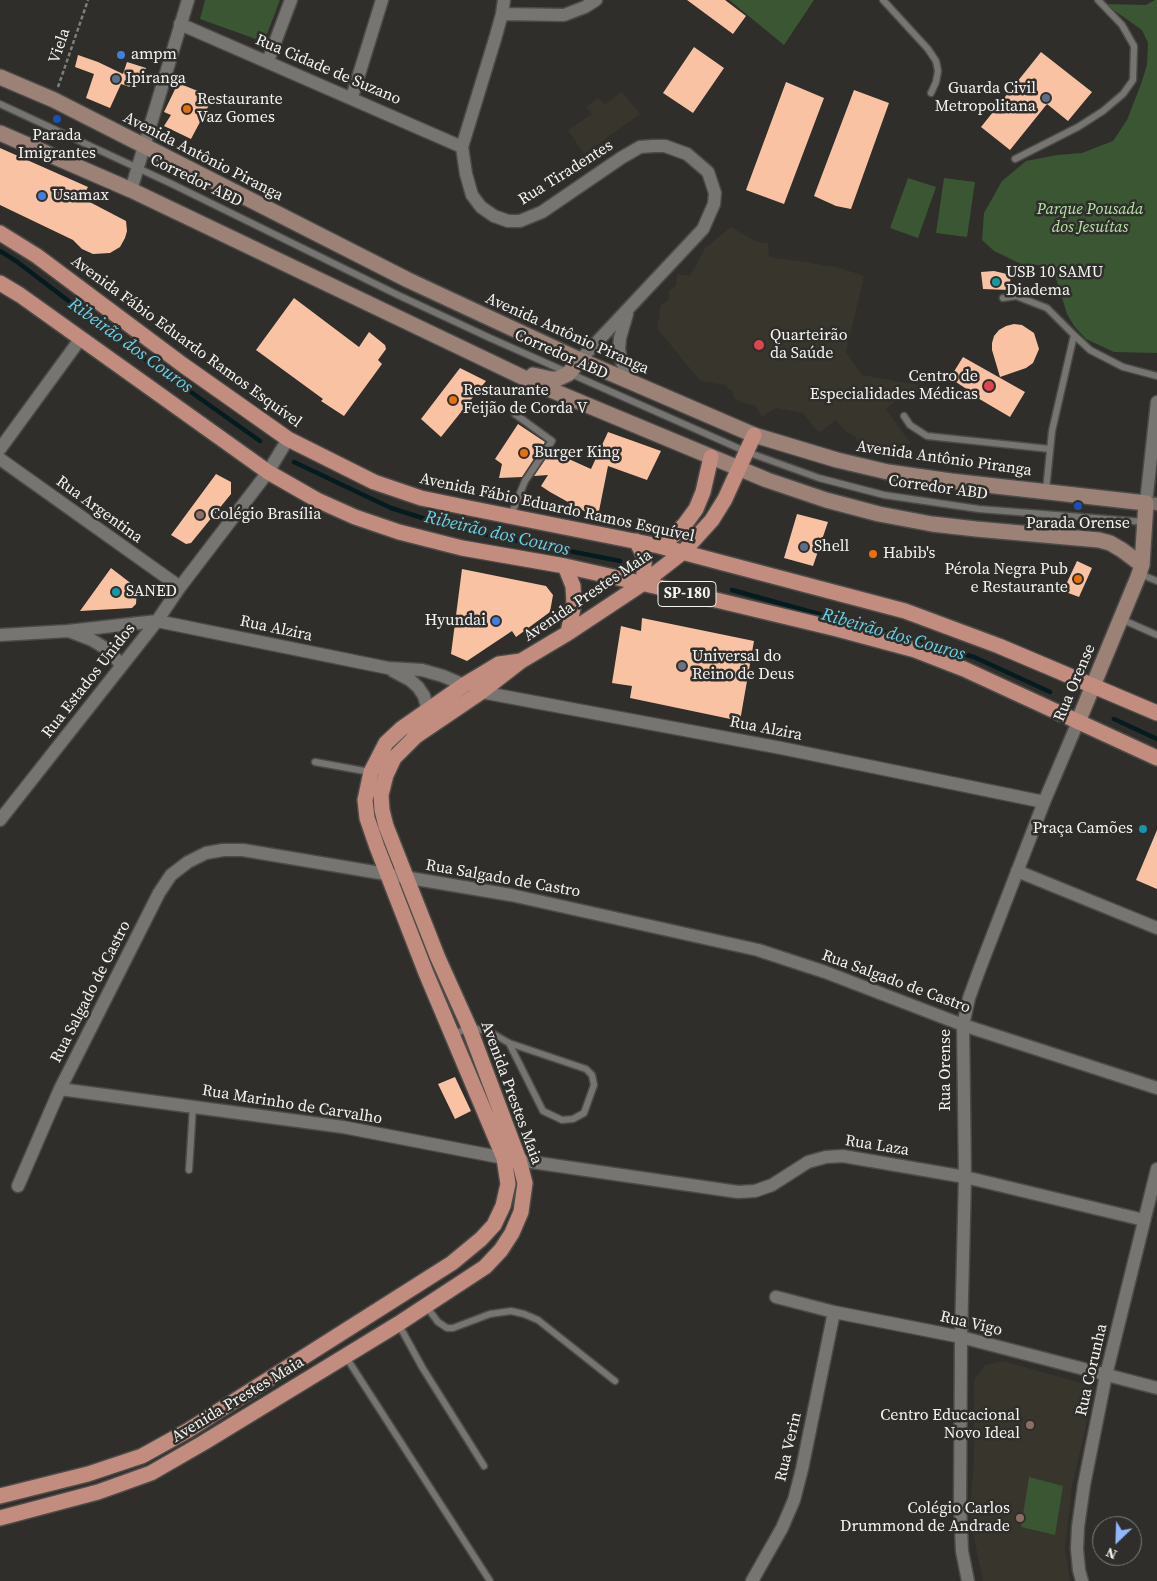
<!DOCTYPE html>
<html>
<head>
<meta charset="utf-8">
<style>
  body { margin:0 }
  #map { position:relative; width:1157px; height:1581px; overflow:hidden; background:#2f2e2b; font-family:"Source Serif 4",serif }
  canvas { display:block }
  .north { position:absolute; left:1092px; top:1516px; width:50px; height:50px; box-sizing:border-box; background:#2f2e2b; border:1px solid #7d7d7a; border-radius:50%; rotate:204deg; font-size:14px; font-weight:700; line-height:20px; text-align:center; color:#f3f3f1 }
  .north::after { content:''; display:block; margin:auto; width:18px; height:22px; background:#93b7fd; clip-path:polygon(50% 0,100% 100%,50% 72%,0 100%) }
</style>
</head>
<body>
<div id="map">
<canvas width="1157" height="1581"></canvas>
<div class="north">N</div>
</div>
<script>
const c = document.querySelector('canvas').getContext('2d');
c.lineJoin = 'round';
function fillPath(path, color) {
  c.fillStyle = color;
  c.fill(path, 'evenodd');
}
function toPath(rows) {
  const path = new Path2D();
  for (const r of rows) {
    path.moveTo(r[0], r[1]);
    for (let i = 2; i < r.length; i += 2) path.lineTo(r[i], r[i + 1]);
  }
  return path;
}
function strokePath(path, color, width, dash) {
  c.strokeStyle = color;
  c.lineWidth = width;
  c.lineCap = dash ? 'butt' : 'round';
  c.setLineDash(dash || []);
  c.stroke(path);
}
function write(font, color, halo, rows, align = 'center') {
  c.font = font + ' "Source Serif 4",serif';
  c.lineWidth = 5;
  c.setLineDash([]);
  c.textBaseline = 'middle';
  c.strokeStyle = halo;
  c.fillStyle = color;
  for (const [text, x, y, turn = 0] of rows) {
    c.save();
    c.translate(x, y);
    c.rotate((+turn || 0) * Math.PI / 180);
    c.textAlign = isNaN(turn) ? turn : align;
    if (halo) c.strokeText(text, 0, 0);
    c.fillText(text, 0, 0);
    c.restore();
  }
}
const built = toPath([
  [622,92,640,114,584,154,568,130,592,114,586,107,598,98,605,104],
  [731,227,757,242,768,243,769,257,837,267,864,276,846,352,862,375,947,390,950,397,907,391,886,409,911,444,886,445,865,456,855,436,846,432,836,420,819,433,803,413,776,408,762,417,755,405,743,403,734,398,733,391,728,389,726,385,700,381,657,328,661,305,669,299,669,291,676,285,677,274,690,276,705,248],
  [1003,1361,1095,1387,1072,1486,1065,1548,1070,1581,983,1581,972,1528,970,1508,974,1463,974,1380,985,1365]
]);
const green = toPath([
  [205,0,280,0,264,42,200,19],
  [729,0,814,0,784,45],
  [1155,0,1157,0,1157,353,1114,352,1086,339,1074,326,1067,314,1056,278,1040,266,1033,264,1021,264,994,251,982,240,984,213,1002,181,1026,161,1057,155,1082,153,1113,141,1127,120,1141,84,1147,65,1148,43,1142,30,1105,4,1146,5],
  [908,178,936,187,918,238,890,228],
  [944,178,975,182,967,237,936,233],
  [1029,1477,1063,1486,1055,1535,1021,1527]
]);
const stream = toPath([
  [0,251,16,261,150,363,260,441],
  [294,462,391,508,457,529,620,561],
  [732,590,974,657,1050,692],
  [1114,719,1157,739]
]);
const building = toPath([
  [687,0,725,0,746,16,733,34],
  [694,47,724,68,693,113,663,93],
  [1041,52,1092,92,1068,121,1047,104,1010,150,981,127],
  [78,55,98,62,123,74,127,62,146,68,136,89,121,84,110,108,86,98,94,74,75,67],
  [786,82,824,98,784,204,746,190],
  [178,83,205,94,209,105,191,139,164,126,171,115,164,112],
  [854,90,889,103,851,209,836,206,814,196],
  [0,148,88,187,82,198,126,221,127,231,125,238,120,247,110,253,93,254,82,249,73,240,0,205],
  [994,271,1011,275,1009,290,983,289,981,272],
  [294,298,359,347,369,332,385,345,386,349,378,360,382,364,344,416,321,401,323,399,256,350],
  [1014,324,1022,325,1034,333,1039,349,1033,363,1026,368,1000,377,992,350,992,343,994,336,999,330,1006,326],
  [963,357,1025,392,1010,417,976,397,977,396,950,378],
  [460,368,486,381,441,437,421,419],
  [518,424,545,442,522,477,499,478,502,464,495,459],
  [608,432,661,451,647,480,608,466,599,511,586,512,550,492,541,486,548,475,534,476,551,451,591,469],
  [216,474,231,482,231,494,191,543,186,544,171,535],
  [797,514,828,522,813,566,784,558],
  [1077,561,1092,568,1079,597,1063,591],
  [111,568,137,588,136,604,132,608,80,611],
  [462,569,546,586,553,595,550,612,516,637,512,631,467,661,451,654],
  [642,618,754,641,740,721,630,698,632,686,612,683,621,626,641,631],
  [1157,830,1157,889,1136,880],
  [455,1077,471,1111,455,1119,438,1084]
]);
const path = toPath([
  [58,87,88,0]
]);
const lane = toPath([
  [883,0,928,49,936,61,938,71,936,82,931,93],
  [0,104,172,184,400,296,490,338,747,452,819,478,884,495,979,509,1145,522],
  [1015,159,1078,127,1103,111,1123,94,1133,80,1134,46,1122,25,1098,0],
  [1003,298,1016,296,1047,308,1074,335,1052,431,1046,490],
  [1074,335,1090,350,1123,367,1157,376],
  [904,416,910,425,927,436,1050,449],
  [511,515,525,481,552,441,515,414],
  [1140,574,1157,581],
  [1121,619,1157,635],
  [315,762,370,772],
  [453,1035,469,1027,490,1032,509,1043,586,1069,592,1075,594,1085,584,1113,573,1119,562,1120,543,1111,509,1043],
  [189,1170,193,1106],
  [426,1306,438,1322,447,1328,453,1328,490,1314,511,1311,524,1314,538,1320,615,1381],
  [399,1325,422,1367,484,1466],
  [346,1357,490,1581]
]);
const street = toPath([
  [504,0,502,14,495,39,462,147,466,174,472,195,481,207,494,216,508,221,520,221,542,212,621,158,640,147,653,146,665,146,687,154,708,172,715,193,714,204,703,229,580,360],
  [502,14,564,15,585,7,596,0],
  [180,24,462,147],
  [268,61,291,0],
  [352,97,382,0],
  [131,190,188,0],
  [627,314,620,338,619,349,621,360,630,382],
  [1157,402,1146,503,1157,504],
  [0,449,81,338],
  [0,459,180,587],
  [71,632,92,640,105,648,122,665],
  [0,635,68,631,157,621,388,668,422,670,443,676,464,685],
  [393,671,410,680,418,687,424,696,428,711],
  [481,692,781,748,1044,802],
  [0,820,157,621,180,587,268,472,288,439],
  [1017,871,1157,928],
  [60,1089,343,1127,504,1158,738,1192,755,1191,772,1185,808,1162,826,1157,843,1156,965,1177,1144,1220],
  [18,1186,60,1089,159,893,171,875,188,862,206,853,223,850,243,850,511,895,758,950,825,972,963,1025,1157,1088],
  [776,1297,834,1312,961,1337,1157,1388],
  [752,1581,782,1528,794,1500,802,1469,834,1312],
  [968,1581,962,1551,960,1504,961,1337,965,1177,963,1025,969,998,980,968,1044,802,1078,722],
  [1082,1581,1079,1570,1077,1549,1078,1527,1084,1485,1106,1375,1157,1169]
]);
const secondary = toPath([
  [0,77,54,100,408,280,580,360,754,435,837,460,888,472,951,481,1146,503,1142,565,1138,577,1078,722],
  [0,133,131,190,539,385,767,480,826,500,879,514,932,524,976,529,1099,540,1110,543,1122,550,1142,565],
  [533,375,551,379,557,379,568,374,580,360]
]);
const primary = toPath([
  [0,233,37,256,183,365,288,439,374,482,421,498,469,508,659,546,905,611,999,646,1157,713],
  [0,283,20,295,268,472,317,500,355,517,399,532,462,548,565,566,716,600,837,629,915,650,964,669,1157,758],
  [636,541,642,552,644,561,644,576,642,584],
  [659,546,674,535,685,524,696,509,703,492,711,457],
  [565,566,573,586,574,603,568,633],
  [0,1496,88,1474,142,1456,187,1431,452,1263,481,1239,494,1225,503,1206,508,1184,504,1158,426,973,377,847,367,818,365,800,371,772,386,743,401,729,464,685,499,664,521,661],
  [0,1518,98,1492,151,1473,203,1443,398,1324,485,1267,501,1250,512,1233,521,1212,525,1183,519,1160,469,1027,438,958,386,826,382,810,381,795,386,775,394,758,416,736,481,692,521,661,568,633,642,584,683,552,712,520,725,499,754,435]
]);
const markers = [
  [121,55,5,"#3f7fe0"],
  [116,79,5,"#5c6f8a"],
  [1046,98,5,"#5c6f8a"],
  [187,109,5,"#e8710a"],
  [57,119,5,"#1a4fb4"],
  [42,196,5,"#3f7fe0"],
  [996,282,5,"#0f9aa8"],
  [759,345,6,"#e0444e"],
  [989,386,6,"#e0444e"],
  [453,400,5,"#e8710a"],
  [524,453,5,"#e8710a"],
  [1078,506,5,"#1a4fb4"],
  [200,515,5,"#8d6e63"],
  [804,547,5,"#5c6f8a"],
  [873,554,5,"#e8710a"],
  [1078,579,5,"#e8710a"],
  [116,592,5,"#0f9aa8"],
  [496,621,5,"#3f7fe0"],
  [682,666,5,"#6b7280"],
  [1143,829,5,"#0f9aa8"],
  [1030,1425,5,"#8d6e63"],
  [1020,1518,5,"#8d6e63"]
];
const shields = [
  [687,594,58]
];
const shieldNames = [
  ["SP-180",687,594]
];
const streetNames = [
  ["Viela",60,46,-71],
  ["Rua Cidade de Suzano",328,70,23],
  ["Avenida Antônio Piranga",203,157,27],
  ["Rua Tiradentes",566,173,-32],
  ["Corredor ABD",196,181,26],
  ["Avenida Antônio Piranga",567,334,24],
  ["Avenida Fábio Eduardo Ramos Esquível",186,342,36],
  ["Corredor ABD",561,355,24],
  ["Avenida Antônio Piranga",944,459,8],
  ["Corredor ABD",938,488,8],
  ["Avenida Fábio Eduardo Ramos Esquível",557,508,12],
  ["Rua Argentina",99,510,36],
  ["Avenida Prestes Maia",588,596,-34],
  ["Rua Alzira",276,629,12],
  ["Rua Estados Unidos",89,681,-52],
  ["Rua Orense",1075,683,-67],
  ["Rua Alzira",766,729,11],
  ["Rua Salgado de Castro",503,879,10],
  ["Rua Salgado de Castro",896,982,20],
  ["Rua Salgado de Castro",91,992,-63],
  ["Rua Orense",946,1070,-90],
  ["Avenida Prestes Maia",511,1093,70],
  ["Rua Marinho de Carvalho",292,1105,9],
  ["Rua Laza",877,1146,9],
  ["Rua Vigo",971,1324,13],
  ["Rua Corunha",1092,1370,-77],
  ["Avenida Prestes Maia",238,1400,-31],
  ["Rua Verin",789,1447,-77]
];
const poiNames = [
  ["ampm",131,55],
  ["Ipiranga",126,79],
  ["Guarda Civil",1036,89,"right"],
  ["Metropolitana",1036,107,"right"],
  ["Restaurante",197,100],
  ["Vaz Gomes",197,118],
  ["Parada",57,136,"center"],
  ["Imigrantes",57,154,"center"],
  ["Usamax",52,196],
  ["USB 10 SAMU",1006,273],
  ["Diadema",1006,291],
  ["Quarteirão",770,336],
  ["da Saúde",770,354],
  ["Centro de",978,377,"right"],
  ["Especialidades Médicas",978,395,"right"],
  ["Restaurante",463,391],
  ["Feijão de Corda V",463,409],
  ["Burger King",534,453],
  ["Colégio Brasília",210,515],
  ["Parada Orense",1078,524,"center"],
  ["Shell",814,547],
  ["Habib's",883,554],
  ["Pérola Negra Pub",1068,570,"right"],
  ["e Restaurante",1068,588,"right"],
  ["SANED",126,592],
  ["Hyundai",486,621,"right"],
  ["Universal do",692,657],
  ["Reino de Deus",692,675],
  ["Praça Camões",1133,829,"right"],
  ["Centro Educacional",1020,1416,"right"],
  ["Novo Ideal",1020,1434,"right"],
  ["Colégio Carlos",1010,1509,"right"],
  ["Drummond de Andrade",1010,1527,"right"]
];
const parkNames = [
  ["Parque Pousada",1090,210],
  ["dos Jesuítas",1090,228]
];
const waterNames = [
  ["Ribeirão dos Couros",130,346,36],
  ["Ribeirão dos Couros",497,534,13],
  ["Ribeirão dos Couros",893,635,16]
];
fillPath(built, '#38352c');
fillPath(green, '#3a5632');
strokePath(stream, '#041b20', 4.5);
fillPath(building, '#f9c3a3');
strokePath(lane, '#4c4b48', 9);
strokePath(street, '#4c4b48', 15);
strokePath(secondary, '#4c4b48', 18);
strokePath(primary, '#4c4b48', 18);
strokePath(path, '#7e7e7b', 2.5, [4, 2.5]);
strokePath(lane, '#767571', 6);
strokePath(street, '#767571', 12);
strokePath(secondary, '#9c8177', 15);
strokePath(primary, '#c28c7e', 15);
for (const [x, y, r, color] of markers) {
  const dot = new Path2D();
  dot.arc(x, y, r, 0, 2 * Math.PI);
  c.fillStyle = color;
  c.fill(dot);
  strokePath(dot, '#2f2e2b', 2);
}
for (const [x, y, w] of shields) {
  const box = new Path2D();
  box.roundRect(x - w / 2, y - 12.5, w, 25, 4);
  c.fillStyle = '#2f2e2b';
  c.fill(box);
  strokePath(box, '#f3f3f1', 1);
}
write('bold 15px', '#f3f3f1', null, shieldNames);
write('16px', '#f3f3f1', '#2f2e2b', streetNames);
write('16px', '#f3f3f1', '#2f2e2b', poiNames, 'left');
write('italic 16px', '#b2e7a3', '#2f2e2b', parkNames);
write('italic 18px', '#65d4eb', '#2f2e2b', waterNames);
</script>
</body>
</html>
